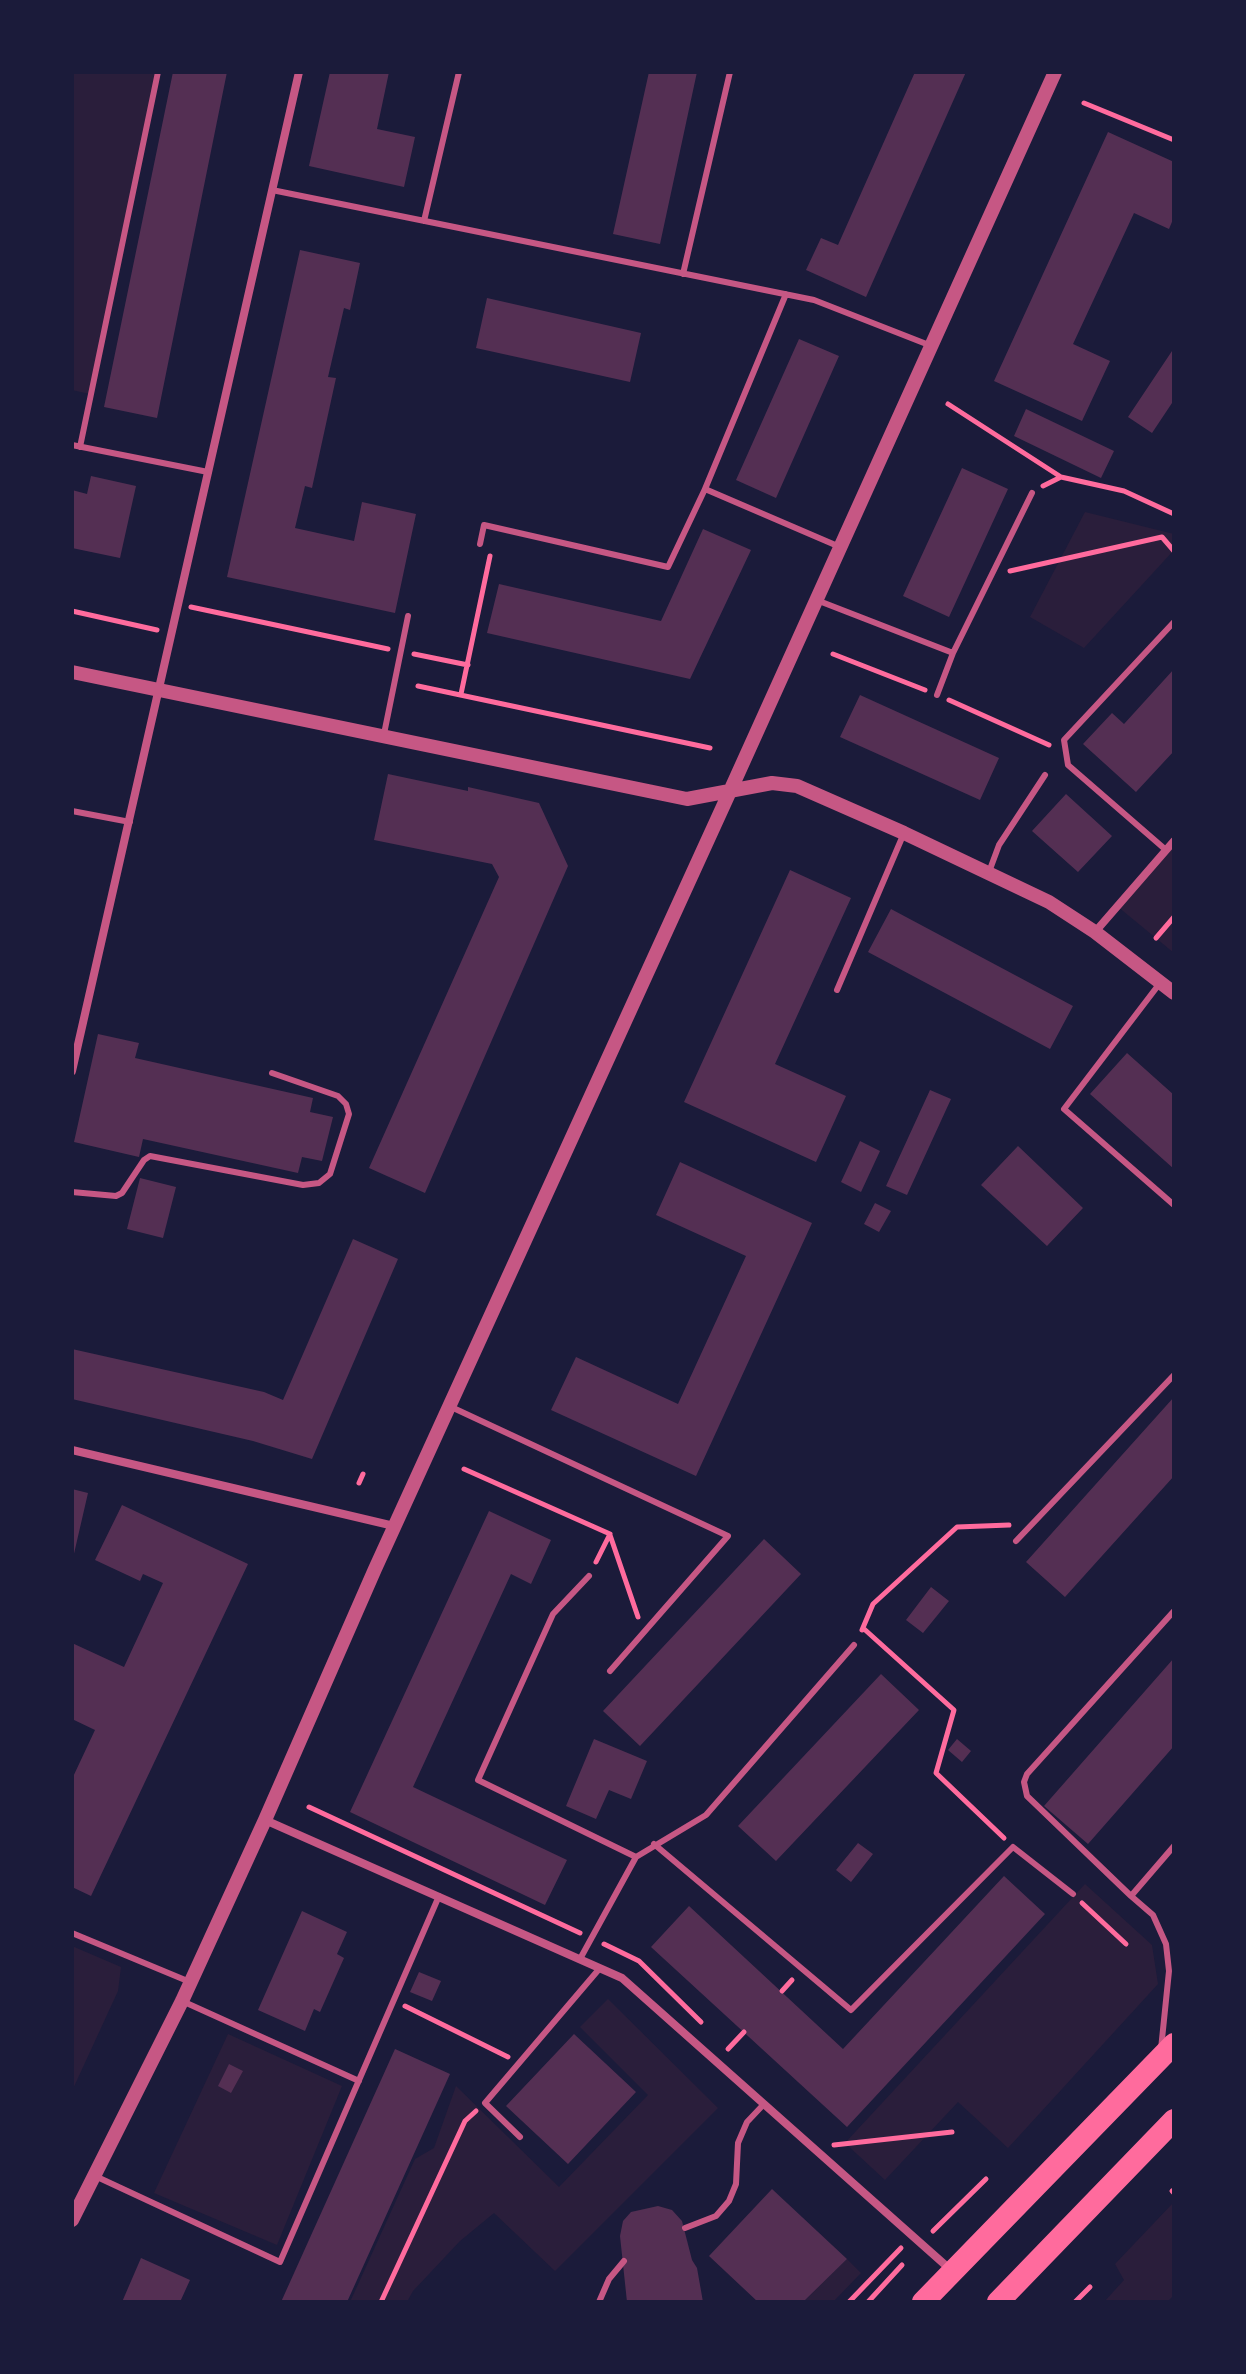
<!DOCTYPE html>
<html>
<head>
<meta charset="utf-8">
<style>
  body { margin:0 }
  #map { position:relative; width:1246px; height:2374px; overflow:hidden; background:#1b1b3a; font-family:"Roboto Condensed",sans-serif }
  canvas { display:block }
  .frame { position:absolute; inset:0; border:74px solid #1b1b3a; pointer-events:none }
</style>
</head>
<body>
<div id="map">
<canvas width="1246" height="2374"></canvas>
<div class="frame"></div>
</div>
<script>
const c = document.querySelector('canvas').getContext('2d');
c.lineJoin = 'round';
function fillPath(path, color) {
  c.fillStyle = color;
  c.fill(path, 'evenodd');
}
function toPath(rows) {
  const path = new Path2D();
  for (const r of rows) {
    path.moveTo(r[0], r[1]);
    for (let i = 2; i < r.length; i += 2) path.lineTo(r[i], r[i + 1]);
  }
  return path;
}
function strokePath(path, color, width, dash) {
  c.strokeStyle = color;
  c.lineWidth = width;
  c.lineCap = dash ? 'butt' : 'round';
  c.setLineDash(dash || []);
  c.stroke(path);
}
const green = toPath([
  [72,72,158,72,90,394,72,390],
  [1085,512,1174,534,1174,550,1084,648,1030,617],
  [1174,841,1174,953,1117,906],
  [1085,1884,1152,1945,1158,1984,1008,2148,958,2102,885,2180,845,2143],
  [72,1946,121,1967,118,1991,72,2091],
  [608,1999,718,2108,555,2271,494,2213,460,2241,413,2291,407,2302,350,2302,415,2159,434,2148,456,2086,559,2187,648,2095,580,2027],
  [228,2034,342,2086,277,2245,154,2193],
  [1174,2202,1174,2295,1167,2302,1104,2302,1124,2280,1115,2264],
  [847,2259,861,2273,833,2302,803,2302]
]);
const building = toPath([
  [173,72,227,72,157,418,104,407],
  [330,72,389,72,377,129,415,137,404,187,309,166],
  [649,72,697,72,660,244,613,234],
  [915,72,966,72,866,297,806,270,821,238,838,245],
  [1108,132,1174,162,1174,217,1169,229,1134,213,1073,344,1110,361,1082,421,994,381],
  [300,250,360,263,350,310,344,308,328,377,336,378,312,488,305,486,295,528,354,541,362,502,416,514,395,613,227,577],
  [487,298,641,333,630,382,476,348],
  [799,339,839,356,776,498,736,480],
  [1174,348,1174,400,1152,433,1128,417],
  [1026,409,1114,451,1101,478,1014,436],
  [962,468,1008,489,949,617,903,596],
  [91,476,136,486,120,558,72,548,72,490,87,494],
  [703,529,751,550,690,679,487,633,499,584,661,621],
  [1174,669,1174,751,1136,792,1083,744,1112,713,1124,724],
  [860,695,999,758,980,800,840,737],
  [388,774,468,791,468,787,539,803,568,866,425,1193,369,1168,499,877,492,864,374,840],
  [1066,794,1112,836,1078,872,1032,831],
  [790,870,851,898,775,1064,846,1096,816,1162,684,1102],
  [891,909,1073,1006,1050,1049,868,952],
  [98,1034,139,1043,135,1058,313,1098,310,1112,333,1117,322,1161,302,1157,298,1173,143,1139,139,1157,74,1142],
  [1127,1053,1174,1095,1174,1169,1090,1094],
  [930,1090,951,1099,907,1195,886,1186],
  [860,1141,880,1151,861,1192,841,1182],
  [1018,1146,1083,1208,1047,1246,981,1185],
  [680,1162,812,1223,696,1476,551,1410,576,1357,678,1404,746,1256,656,1215],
  [140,1178,176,1187,163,1238,127,1229],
  [875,1203,891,1211,879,1232,864,1224],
  [353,1239,398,1259,312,1459,253,1441,72,1399,72,1349,264,1392,283,1400],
  [1174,1397,1174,1476,1065,1597,1026,1562],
  [72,1489,88,1493,73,1558,72,1557],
  [122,1505,248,1564,91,1896,72,1887,72,1779,95,1730,72,1719,72,1643,124,1667,163,1583,143,1574,140,1581,95,1560],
  [489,1511,551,1540,531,1584,511,1574,413,1787,567,1860,545,1905,350,1812],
  [764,1539,801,1574,640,1746,603,1711],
  [931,1587,949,1601,923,1633,906,1620],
  [1174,1658,1174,1746,1088,1844,1044,1806],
  [881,1674,919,1710,776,1861,738,1826],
  [594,1739,647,1761,631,1799,609,1790,596,1819,566,1806],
  [957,1739,971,1751,962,1762,948,1750],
  [858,1843,873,1854,851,1882,836,1870],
  [1004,1876,1045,1914,847,2127,651,1947,689,1906,843,2049],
  [302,1911,347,1932,337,1954,344,1958,320,2012,314,2009,305,2031,258,2010],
  [419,1972,441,1981,432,2001,410,1992],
  [574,2034,636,2092,568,2164,506,2106],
  [395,2049,450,2074,347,2302,281,2302],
  [229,2064,243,2071,231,2093,218,2086],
  [772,2189,847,2259,803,2302,758,2302,709,2256],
  [658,2206,672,2210,682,2221,692,2260,697,2268,703,2302,627,2302,620,2236,623,2221,631,2212],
  [141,2258,190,2280,180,2302,122,2302]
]);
const path = toPath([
  [1084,103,1174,140],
  [948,404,1061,477,1124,491,1174,514],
  [1043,486,1061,477],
  [1010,571,1162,537,1174,551],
  [191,607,388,649],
  [72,611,157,630],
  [414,654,468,665],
  [833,654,925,690],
  [418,686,710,748],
  [461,694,490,556],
  [949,700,1049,745],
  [1156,938,1174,917],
  [464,1469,610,1534,596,1562],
  [359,1483,363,1474],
  [610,1535,638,1617],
  [863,1628,954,1710,936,1773,1004,1838],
  [862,1630,873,1604,957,1527,1009,1525],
  [309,1807,580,1933],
  [1082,1903,1126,1944],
  [604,1944,639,1961,701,2022],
  [782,1991,792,1980],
  [405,2006,508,2057],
  [728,2049,744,2032],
  [834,2145,952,2132],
  [1172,2191,1174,2193],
  [933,2231,986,2179],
  [381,2302,465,2121,476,2111],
  [849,2302,901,2248],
  [868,2302,902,2265],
  [1075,2302,1090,2287]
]);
const service = toPath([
  [272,190,814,300,929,345],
  [424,221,459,72],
  [683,274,730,72],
  [72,445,208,472],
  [80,447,158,72],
  [705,489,786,294],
  [480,544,484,525,668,567,705,489,840,547],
  [819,601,953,653,937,695],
  [953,653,1032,493],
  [384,734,408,616],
  [72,811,130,822],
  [1166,850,1068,765,1064,740,1174,622],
  [989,872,999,845,1045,775],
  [1160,983,1064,1109,1174,1205],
  [837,990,904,833],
  [72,1192,116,1196,122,1193,144,1160,150,1156,303,1185,319,1183,330,1174,349,1114,346,1104,338,1096,272,1073],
  [449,1406,728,1536,610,1671],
  [1016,1541,1174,1375],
  [589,1576,553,1614,478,1780,636,1857],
  [654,1844,851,2010,1013,1847,1073,1894],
  [1131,1896,1027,1796,1024,1782,1027,1774,1174,1611],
  [72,1933,190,1982],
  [580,1959,636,1857,706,1815,854,1645],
  [182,2001,359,2081],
  [1161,2049,1169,1971,1166,1944,1153,1915,1131,1896,1174,1846],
  [520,2137,485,2103,600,1968],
  [95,2176,280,2262,439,1896],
  [685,2228,716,2216,729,2201,736,2184,738,2143,747,2122,764,2104],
  [599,2302,609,2279,624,2261]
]);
const minor = toPath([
  [1095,932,1174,841],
  [72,1071,299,72],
  [72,1450,394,1526],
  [265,1820,622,1978,952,2271]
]);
const tertiary = toPath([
  [72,672,687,799,772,783,797,786,904,833,1049,902,1095,932,1174,993],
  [72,2220,182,2001,265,1820,375,1569,731,789,1055,72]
]);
const trunk = toPath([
  [923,2302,1174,2044],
  [998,2302,1174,2120]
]);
fillPath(green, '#2a1e3b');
fillPath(building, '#542f53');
strokePath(path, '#ff6b9d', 5);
strokePath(service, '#c65784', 6);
strokePath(minor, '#c65784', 8);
strokePath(tertiary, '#c65784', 14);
strokePath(trunk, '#ff6b9d', 22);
</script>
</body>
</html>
